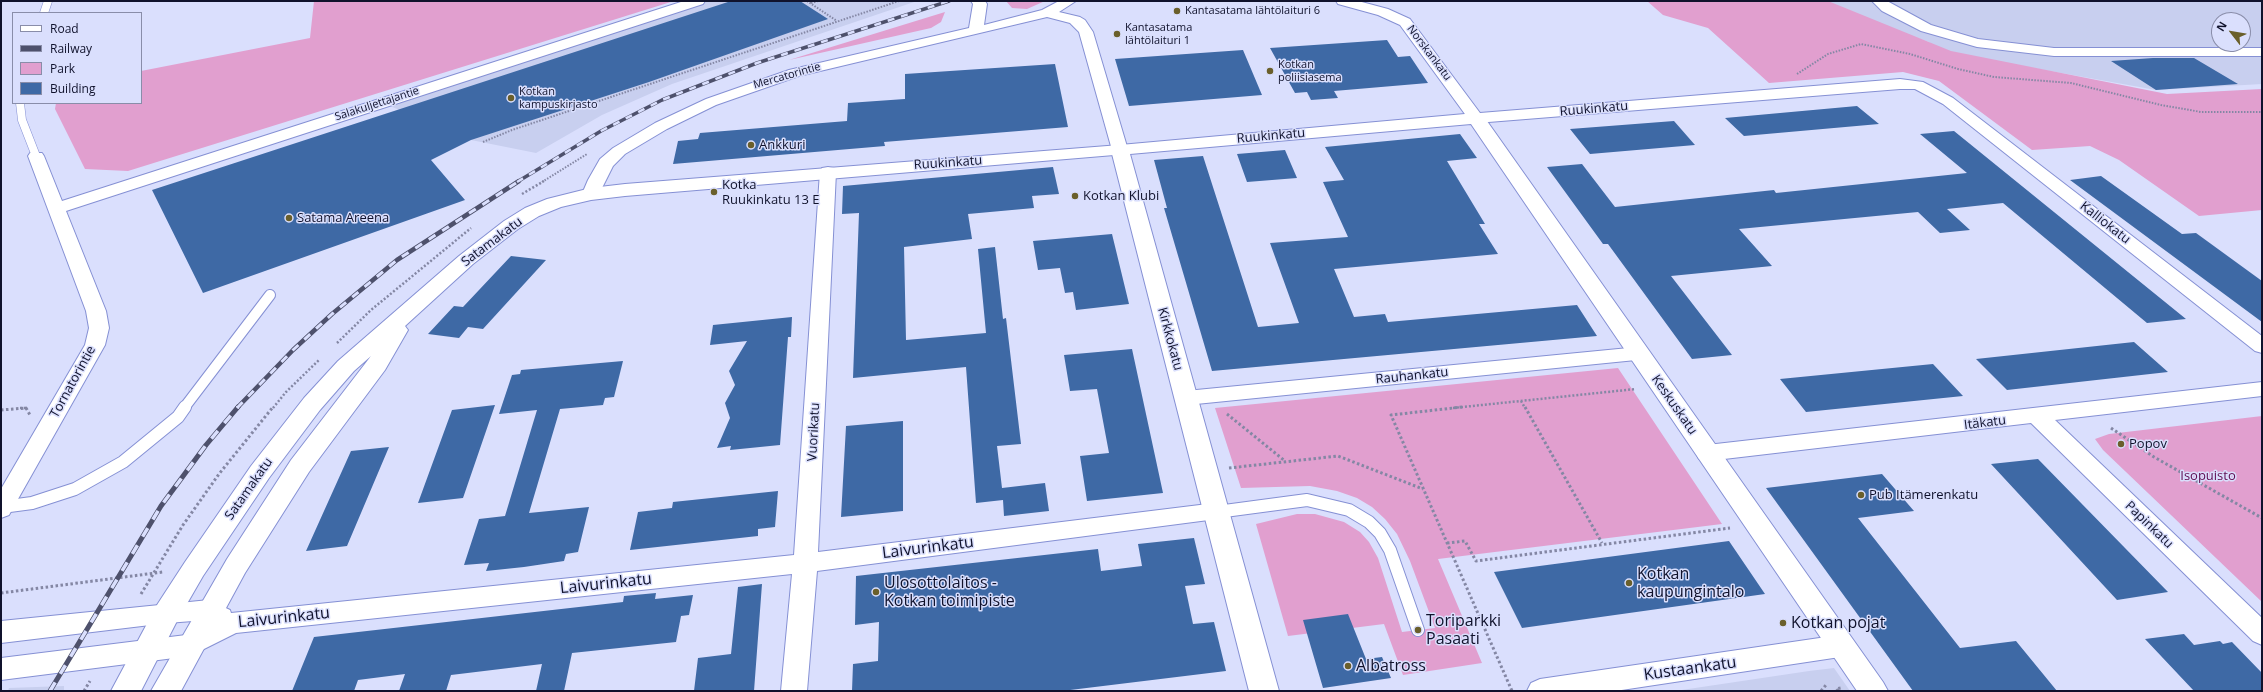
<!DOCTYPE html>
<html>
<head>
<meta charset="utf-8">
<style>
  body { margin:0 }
  #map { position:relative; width:2263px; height:692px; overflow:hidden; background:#dadffd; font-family:"Open Sans",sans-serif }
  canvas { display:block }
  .frame { position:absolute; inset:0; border:2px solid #10122c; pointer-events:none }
  .legend { position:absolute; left:12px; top:12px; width:130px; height:92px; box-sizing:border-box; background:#dadffd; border:1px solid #898da9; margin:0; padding:5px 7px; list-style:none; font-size:12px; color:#10122c }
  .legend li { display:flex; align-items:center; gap:8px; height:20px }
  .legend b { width:20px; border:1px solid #898da9 }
  .north { position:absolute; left:2211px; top:12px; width:40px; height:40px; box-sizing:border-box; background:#dadffd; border:1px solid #898da9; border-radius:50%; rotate:301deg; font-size:11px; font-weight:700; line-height:16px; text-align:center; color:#10122c }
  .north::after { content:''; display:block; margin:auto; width:14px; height:18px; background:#6a5f2b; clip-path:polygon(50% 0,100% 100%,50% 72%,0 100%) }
</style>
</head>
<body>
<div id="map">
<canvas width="2263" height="692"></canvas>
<div class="frame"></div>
<ul class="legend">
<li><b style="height:5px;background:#fff"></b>Road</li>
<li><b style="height:5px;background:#4e516c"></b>Railway</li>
<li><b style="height:11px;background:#e19fcf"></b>Park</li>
<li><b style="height:11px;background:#3e69a5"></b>Building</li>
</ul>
<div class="north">N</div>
</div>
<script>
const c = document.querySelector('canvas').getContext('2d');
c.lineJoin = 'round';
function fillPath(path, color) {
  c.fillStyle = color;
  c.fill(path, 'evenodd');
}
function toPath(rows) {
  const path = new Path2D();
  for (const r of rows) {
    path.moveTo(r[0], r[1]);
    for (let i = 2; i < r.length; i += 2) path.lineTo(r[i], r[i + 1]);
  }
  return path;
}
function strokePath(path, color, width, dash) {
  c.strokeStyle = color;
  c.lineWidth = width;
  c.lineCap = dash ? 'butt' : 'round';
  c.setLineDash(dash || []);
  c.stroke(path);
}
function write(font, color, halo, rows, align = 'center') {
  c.font = font + ' "Open Sans",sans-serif';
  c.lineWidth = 3;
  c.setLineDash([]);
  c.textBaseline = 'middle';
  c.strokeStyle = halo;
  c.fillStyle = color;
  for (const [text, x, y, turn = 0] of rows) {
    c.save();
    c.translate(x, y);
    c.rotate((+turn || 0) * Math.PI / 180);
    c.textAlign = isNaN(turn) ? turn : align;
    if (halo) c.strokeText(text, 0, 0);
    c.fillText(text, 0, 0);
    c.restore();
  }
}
const built = toPath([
  [709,1,917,1,672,84,602,115,536,153,471,140,390,106],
  [1814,1,2262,1,2262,84,2156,90,1939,51,1929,42],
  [2219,20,2243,20,2243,44,2219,44],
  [1834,668,1850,691,1675,691,1809,671],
  [64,686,64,691,8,691,9,688]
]);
const green = toPath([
  [314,1,674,1,128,171,85,169,55,109,56,103,141,103,141,71,310,38],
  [1006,1,1045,1,1027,9,1012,8],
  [1647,1,1828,1,1951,51,2167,94,2262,89,2262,210,2199,216,2119,160,2090,146,2032,150,1939,81,1903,72,1769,83,1708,28,1663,15],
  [945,12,941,22,931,28,789,60],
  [1618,368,1722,524,1438,559,1482,663,1403,675,1384,624,1288,636,1256,524,1297,514,1315,514,1344,522,1360,532,1369,542,1378,558,1402,632,1435,628,1410,561,1397,534,1385,519,1372,507,1357,498,1337,491,1310,486,1241,488,1215,408],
  [2262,416,2262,602,2103,450,2095,439,2109,434]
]);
const building = toPath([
  [731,1,800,1,828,19,649,82,471,140,431,160,465,200,203,293,152,190],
  [1387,40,1398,57,1410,56,1428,83,1334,91,1338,98,1311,100,1307,92,1295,93,1270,48],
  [1243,50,1262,95,1129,106,1115,59],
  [2153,58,2194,58,2238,84,2156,90,2111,61],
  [1055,64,1068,127,884,142,885,146,673,164,678,141,698,139,700,133,847,121,848,103,905,99,905,74],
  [1857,106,1879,124,1744,136,1725,118],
  [1674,121,1695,145,1590,154,1570,129],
  [1954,131,2186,319,2147,323,2003,203,1947,209,1970,230,1940,233,1918,212,1739,229,1772,266,1671,276,1732,355,1692,359,1608,244,1603,244,1547,167,1582,164,1615,207,1774,190,1776,193,1967,173,1920,134],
  [1460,134,1477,158,1447,161,1485,224,1479,224,1498,254,1334,269,1354,317,1385,314,1388,322,1577,305,1597,336,1212,371,1164,208,1167,208,1154,160,1203,156,1258,327,1299,323,1270,243,1348,237,1323,182,1344,180,1325,147],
  [1285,150,1297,178,1247,182,1237,154],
  [1053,167,1059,194,1032,196,1034,208,968,214,972,239,904,247,906,340,986,333,978,249,995,247,1003,319,1006,318,1021,444,997,446,1002,488,1045,483,1049,511,1004,516,1003,500,976,503,966,367,853,378,859,213,842,214,843,186],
  [2101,176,2182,234,2196,233,2262,281,2262,322,2070,180],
  [1112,234,1129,304,1076,310,1073,292,1065,293,1060,268,1038,270,1033,241],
  [511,256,546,260,483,329,468,327,459,338,428,334,454,306,463,307],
  [792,317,791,337,788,337,780,445,730,450,731,446,717,448,730,418,725,403,735,385,729,371,747,341,710,345,713,325],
  [2134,342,2168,372,2007,390,1976,359],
  [1132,349,1163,493,1087,501,1080,456,1109,453,1097,389,1070,391,1064,355],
  [623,361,614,397,605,398,603,405,560,409,529,513,589,507,578,552,566,554,564,561,524,567,486,571,489,563,464,565,479,519,505,516,537,410,499,414,512,375,520,374,521,370],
  [1933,364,1963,396,1806,412,1780,379],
  [495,405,463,498,418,503,452,410],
  [903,421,903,511,841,517,846,426],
  [389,447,347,546,306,551,351,451],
  [2038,459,2168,592,2117,600,1991,464],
  [1882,474,1914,511,1858,518,1960,648,2016,641,2057,691,1913,691,1766,488],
  [778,491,775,527,758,529,758,536,630,550,638,512,672,508,673,502],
  [1194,538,1205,584,1185,586,1193,624,1214,622,1226,671,1062,691,852,691,853,664,878,661,879,622,855,625,856,576,1098,549,1101,571,1142,566,1138,544],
  [1729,541,1765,594,1522,628,1494,572],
  [762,584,754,691,694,691,698,658,731,654,738,587],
  [656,593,655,599,693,595,689,615,681,616,676,642,572,653,564,691,536,691,542,664,451,675,446,691,399,691,405,674,358,680,354,691,292,691,314,637,623,602,624,596],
  [1348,614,1366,659,1382,657,1391,678,1323,688,1303,620],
  [2184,634,2194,645,2220,641,2223,644,2232,642,2262,673,2262,691,2194,691,2145,639]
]);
const pathFar2 = toPath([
  [807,1,837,21],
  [811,3,818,1],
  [1797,74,1828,54,1861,44,1910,54,1958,69,1994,77,2071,83,2161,105,2201,112,2262,112],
  [483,142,512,130,899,1],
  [542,182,587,154]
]);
const pathFar1 = toPath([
  [522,194,544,181],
  [337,343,371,310,471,228],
  [1521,401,1525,408],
  [20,408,26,408],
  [273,408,286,392,320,359],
  [1453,408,1636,389]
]);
const path = toPath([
  [1462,407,1391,415,1512,691],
  [1525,407,1602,543],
  [1,410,26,408,30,415],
  [1227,414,1285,461],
  [2111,428,2154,457,2262,518],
  [1229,468,1338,456,1423,489],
  [1447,543,1465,541,1476,561,1730,528],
  [1,593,163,572],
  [141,594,183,525,219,474,273,407],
  [84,691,90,681],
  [1821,691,1826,685],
  [1838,691,1836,689,1841,688]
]);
const serviceFar2 = toPath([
  [44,13,48,1],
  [20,103,22,120,36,156]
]);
const serviceFar1 = toPath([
  [184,408,270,295]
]);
const service = toPath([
  [2,507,32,503,75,489,123,462,178,417,185,407],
  [1217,512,1307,500,1349,510,1369,522,1380,533,1390,550,1418,630]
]);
const minor = toPath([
  [684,1,705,1,703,4,66,211,106,311,109,328,105,345,9,515,1,518,1,489,85,345,89,328,86,311,28,156,30,153,42,153,44,156,62,201,684,1],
  [971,1,985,1,987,4,984,25,1042,10,1059,1,1076,1,1059,12,1080,17,1085,20,1093,32,1128,150,1126,153,1120,155,1114,153,1112,150,1079,32,1070,23,1047,17,799,76,716,105,667,129,625,154,613,166,597,198,585,198,582,194,588,180,600,159,613,148,655,123,706,99,789,70,969,28,973,4,971,1],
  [1336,1,1358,1,1388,9,1410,19,1480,113,1900,79,1923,82,1953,98,2262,336,2262,353,2255,351,1943,104,1915,89,1900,89,1476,123,1470,121,1400,25,1378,15,1338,4,1336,1],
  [1872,1,1887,1,1931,25,1978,39,2054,48,2262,48,2262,56,2054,56,1977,47,1921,31,1882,11,1872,1],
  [828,167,834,168,836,172,818,552,1216,503,1224,506,1228,512,1224,518,817,571,807,691,781,691,792,574,236,633,190,656,1,680,1,658,186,635,209,623,206,620,167,623,1,643,1,621,209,600,230,610,231,613,794,555,820,172,822,168,828,167],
  [1639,347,1646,349,1649,354,1646,359,1186,405,1179,403,1176,398,1179,393,1186,391,1639,347],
  [2262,382,2262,396,2055,420,2262,618,2262,645,2253,641,2031,423,1707,461,1699,459,1696,453,1699,447,1707,445,2262,382],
  [1840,635,1849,638,1853,646,1849,654,1840,657,1615,691,1527,691,1531,683,1540,679,1840,635]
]);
const tertiary = toPath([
  [1120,145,1126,146,1129,150,1126,154,625,196,591,200,561,207,539,216,518,229,473,264,405,326,408,330,385,370,309,472,245,573,181,691,151,691,227,559,291,460,371,356,354,371,320,410,269,478,203,576,177,621,141,691,111,691,157,605,185,562,251,466,304,398,338,361,459,256,504,221,525,208,547,199,591,188,625,184,1120,145]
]);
const secondary = toPath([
  [1476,113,1482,114,1883,682,1888,691,1857,691,1471,124,1130,154,1279,691,1249,691,1111,150,1114,146,1120,145,1476,113]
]);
const railFar2 = toPath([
  [517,182,601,131,662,100,757,63,949,1]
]);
const railFar1 = toPath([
  [237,408,293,350,332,314,397,260,519,181]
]);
const rail = toPath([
  [50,691,161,506,206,445,238,407]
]);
const markers = [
  [1177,11,4,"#6a5f2b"],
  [1117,34,4,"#6a5f2b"],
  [1270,71,4,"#6a5f2b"],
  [511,98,4,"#6a5f2b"],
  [751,145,4,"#6a5f2b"],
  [714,192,4,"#6a5f2b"],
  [1075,196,4,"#6a5f2b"],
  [289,218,4,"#6a5f2b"],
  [2121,444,4,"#6a5f2b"],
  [1861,495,4,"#6a5f2b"],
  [1629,583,4,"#6a5f2b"],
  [876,592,4,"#6a5f2b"],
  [1783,623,4,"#6a5f2b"],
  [1418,630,4,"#6a5f2b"],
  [1348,666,4,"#6a5f2b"]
];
const farPoinames = [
  ["Kantasatama lähtölaituri 6",1185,11],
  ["Kantasatama",1125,28],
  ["lähtölaituri 1",1125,41],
  ["Kotkan",1278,65],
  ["poliisiasema",1278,78],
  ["Kotkan",519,92],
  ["kampuskirjasto",519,105]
];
const farStreetnames = [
  ["Norskankatu",1429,53,53],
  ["Mercatorintie",787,76,-16],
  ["Salakuljettajantie",377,104,-18]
];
const streetNames = [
  ["Ruukinkatu",1594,109,-5],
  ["Ruukinkatu",1271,136,-5],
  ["Ruukinkatu",948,163,-4],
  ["Kalliokatu",2105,223,38],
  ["Satamakatu",492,242,-37],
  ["Kirkkokatu",1170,339,75],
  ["Rauhankatu",1412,376,-6],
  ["Tornatorintie",73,382,-61],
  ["Keskuskatu",1674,405,55],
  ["Itäkatu",1985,423,-7],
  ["Vuorikatu",814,432,-87],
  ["Satamakatu",249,489,-55],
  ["Papinkatu",2149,525,44]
];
const poiNames = [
  ["Ankkuri",759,145],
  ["Kotka",722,185],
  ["Ruukinkatu 13 E",722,200],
  ["Kotkan Klubi",1083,196],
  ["Satama Areena",297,218],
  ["Popov",2129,444],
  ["Pub Itämerenkatu",1869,495]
];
const parkNames = [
  ["Isopuisto",2208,476]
];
const nearStreetnames = [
  ["Laivurinkatu",928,548,-7],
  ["Laivurinkatu",606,584,-6],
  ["Laivurinkatu",284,618,-6],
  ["Kustaankatu",1690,669,-8]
];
const nearPoinames = [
  ["Kotkan",1637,574],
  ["kaupungintalo",1637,592],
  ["Ulosottolaitos -",884,583],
  ["Kotkan toimipiste",884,601],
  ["Toriparkki",1426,621],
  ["Pasaati",1426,639],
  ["Kotkan pojat",1791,623],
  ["Albatross",1356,666]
];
fillPath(built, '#c8cfef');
fillPath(green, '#e19fcf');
fillPath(building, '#3e69a5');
strokePath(serviceFar2, '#8590d4', 9);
strokePath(serviceFar1, '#8590d4', 12);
strokePath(service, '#8590d4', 14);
strokePath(minor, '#8590d4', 2);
strokePath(tertiary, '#8590d4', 2);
strokePath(secondary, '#8590d4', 2);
strokePath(pathFar2, '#8487a4', 2, [1.5, 1.5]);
strokePath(pathFar1, '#8487a4', 2.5, [2, 2]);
strokePath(path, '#8487a4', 3, [2.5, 2.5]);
strokePath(serviceFar2, '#fff', 8);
strokePath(serviceFar1, '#fff', 10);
strokePath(service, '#fff', 12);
fillPath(minor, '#fff');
fillPath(tertiary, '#fff');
fillPath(secondary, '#fff');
strokePath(railFar2, '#4e516c', 3.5);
strokePath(railFar1, '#4e516c', 4.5);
strokePath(rail, '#4e516c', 5);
strokePath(railFar2, '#dadffd', 2.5, [7]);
strokePath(railFar1, '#dadffd', 3, [8]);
strokePath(rail, '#dadffd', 3.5, [10]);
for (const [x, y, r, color] of markers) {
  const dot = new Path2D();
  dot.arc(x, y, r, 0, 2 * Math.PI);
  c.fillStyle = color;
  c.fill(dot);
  strokePath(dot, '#dadffd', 1.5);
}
write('11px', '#10122c', '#dadffd', farPoinames, 'left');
write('11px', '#10122c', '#dadffd', farStreetnames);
write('13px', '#10122c', '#dadffd', streetNames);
write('13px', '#10122c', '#dadffd', poiNames, 'left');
write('13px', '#5f0b51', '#dadffd', parkNames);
write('16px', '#10122c', '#dadffd', nearStreetnames);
write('16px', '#10122c', '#dadffd', nearPoinames, 'left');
</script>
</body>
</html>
